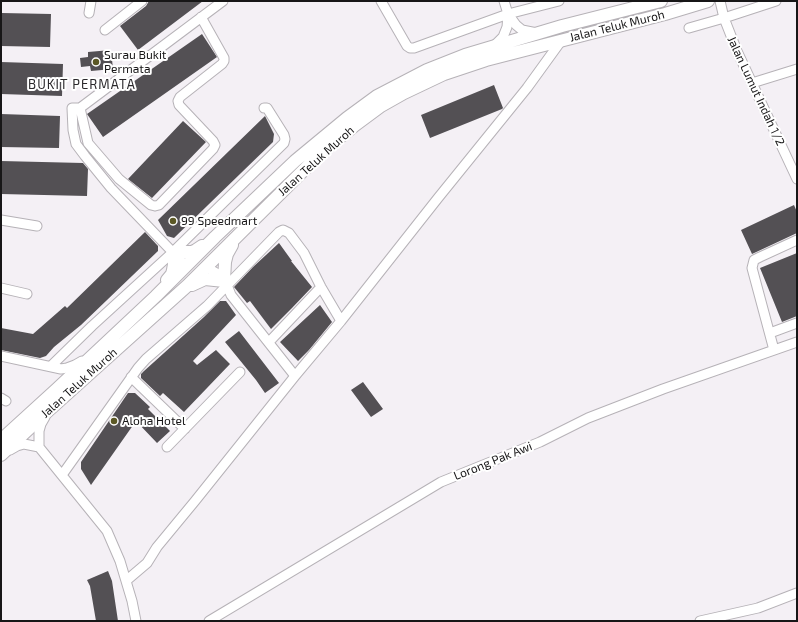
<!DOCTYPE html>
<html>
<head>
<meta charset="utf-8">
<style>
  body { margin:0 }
  #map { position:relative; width:798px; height:622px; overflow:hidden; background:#f4f0f5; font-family:"Exo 2",sans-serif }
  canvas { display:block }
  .frame { position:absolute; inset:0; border:2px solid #171617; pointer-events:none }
</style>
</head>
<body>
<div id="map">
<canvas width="798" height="622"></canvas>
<div class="frame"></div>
</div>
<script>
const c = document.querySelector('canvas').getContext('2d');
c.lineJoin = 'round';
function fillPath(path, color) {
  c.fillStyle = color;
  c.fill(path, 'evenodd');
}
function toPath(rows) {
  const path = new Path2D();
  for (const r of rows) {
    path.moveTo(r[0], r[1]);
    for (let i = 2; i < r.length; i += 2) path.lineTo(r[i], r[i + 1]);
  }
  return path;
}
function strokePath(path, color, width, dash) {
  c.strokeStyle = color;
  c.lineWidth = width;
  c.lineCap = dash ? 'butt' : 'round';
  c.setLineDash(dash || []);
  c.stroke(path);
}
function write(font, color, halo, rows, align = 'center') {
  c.font = font + ' "Exo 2",sans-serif';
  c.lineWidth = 4;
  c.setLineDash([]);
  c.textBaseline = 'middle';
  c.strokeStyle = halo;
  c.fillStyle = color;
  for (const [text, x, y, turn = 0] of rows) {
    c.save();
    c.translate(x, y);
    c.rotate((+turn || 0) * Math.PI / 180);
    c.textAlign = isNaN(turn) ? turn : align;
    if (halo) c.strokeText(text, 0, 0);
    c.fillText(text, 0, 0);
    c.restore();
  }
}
const building = toPath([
  [149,1,203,1,138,50,120,26,146,6],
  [2,13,51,14,50,47,1,46],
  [202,34,217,57,103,137,87,114],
  [111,50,113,69,91,71,90,66,81,67,80,58,88,57,88,52],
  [1,62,63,64,62,96,1,94],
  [494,85,503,108,502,109,430,138,421,115],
  [1,114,60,116,59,148,1,147],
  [265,116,274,134,273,142,174,238,167,236,158,220],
  [183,121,206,142,152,198,128,179],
  [1,161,83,163,88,169,87,196,1,194],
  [794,205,797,212,797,233,752,254,741,230],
  [145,232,158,246,158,251,81,325,54,347,46,356,40,358,1,350,1,328,33,334,65,306,67,308],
  [279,243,292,261,291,261,312,287,292,308,271,329,250,301,247,303,234,287,253,267],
  [797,253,797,316,782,322,760,268],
  [220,301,226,301,236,315,193,361,197,365,216,350,230,364,184,412,163,393,160,396,141,378,141,374,144,371,204,317],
  [320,305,332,322,309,350,298,361,280,342],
  [239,331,279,383,265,393,256,380,225,342],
  [363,382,383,409,371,417,351,390],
  [128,393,135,393,150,407,148,409,170,431,157,443,136,421,91,485,81,469,81,462],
  [108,571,112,581,118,621,96,621,90,586,87,580]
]);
const minor = toPath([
  [381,1,407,46,410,48,414,48,508,14,559,1],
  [504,1,508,14,516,25,522,30,537,33],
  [720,1,724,18,737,51,797,179],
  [89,13,91,1],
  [689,28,724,18,776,1],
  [105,30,142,1],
  [495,45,503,37,507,27,508,14],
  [752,83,797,69],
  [80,108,88,143,119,179,151,205,155,206,159,205,213,149,215,145,213,141,179,105,178,101,180,97,222,64,224,61,224,58,201,17],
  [1,220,37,226],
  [186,266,111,188,85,156,76,144,73,130,72,108,80,108,223,1],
  [206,267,218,274,227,285,231,295,295,376],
  [1,288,27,294],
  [770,333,797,323],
  [269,342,321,287],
  [774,350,752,268,754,260,760,257,797,240],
  [1,356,61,369,67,368,75,365,82,361],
  [51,366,92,326,173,252,284,143,285,139,284,135,267,108,264,108],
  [131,377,185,429],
  [1,398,6,401],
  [45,417,41,424,39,431,39,447,107,531,120,561,132,601,136,621],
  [167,447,240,372],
  [10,450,17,446,24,444,39,447],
  [62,475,138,368,146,359,207,306,279,232,283,230,289,233,304,253,321,287,341,321],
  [127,580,147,563,157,547,195,501,295,376,341,321,438,198,527,88,561,41],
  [209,621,441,482,540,442,588,418,663,389,797,342],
  [700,621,758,608,797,593]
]);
const secondary = toPath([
  [167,280,172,274,173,270,174,264,173,252,192,252,196,250,202,246],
  [192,285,205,279,224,281,225,262,227,254,232,245],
  [1,440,57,389,156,296,215,237,295,161,347,118,377,96,427,70,465,55,562,26,661,1],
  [1,455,50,409,187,286,324,150,354,126,381,106,404,93,444,74,486,60,665,14,708,1]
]);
const markers = [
  [96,62,4,"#5b5825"],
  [173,221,4,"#5b5825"],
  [114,421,4,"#5b5825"]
];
const streetNames = [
  ["Jalan Teluk Muroh",617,26,-14],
  ["Jalan Lumut Indah 1/2",756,91,65],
  ["Jalan Teluk Muroh",316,161,-42],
  ["Jalan Teluk Muroh",79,383,-42],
  ["Lorong Pak Awi",493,461,-22]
];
const poiNames = [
  ["Surau Bukit",104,55],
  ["Permata",104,69],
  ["99 Speedmart",181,221],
  ["Aloha Hotel",122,421]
];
const neighbourhoodNames = [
  ["BUKIT PERMATA",82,85]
];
fillPath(building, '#535054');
strokePath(minor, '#b6b2b7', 11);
strokePath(secondary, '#b6b2b7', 14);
strokePath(minor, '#fff', 9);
strokePath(secondary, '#fff', 12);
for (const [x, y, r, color] of markers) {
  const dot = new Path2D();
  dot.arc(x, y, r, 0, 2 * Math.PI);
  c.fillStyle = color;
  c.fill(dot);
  strokePath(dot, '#fff', 1.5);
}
write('12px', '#171617', '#fff', streetNames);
write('12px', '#171617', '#fff', poiNames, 'left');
c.letterSpacing = '1px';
write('13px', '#2b292c', '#fff', neighbourhoodNames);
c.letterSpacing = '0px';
</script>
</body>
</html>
